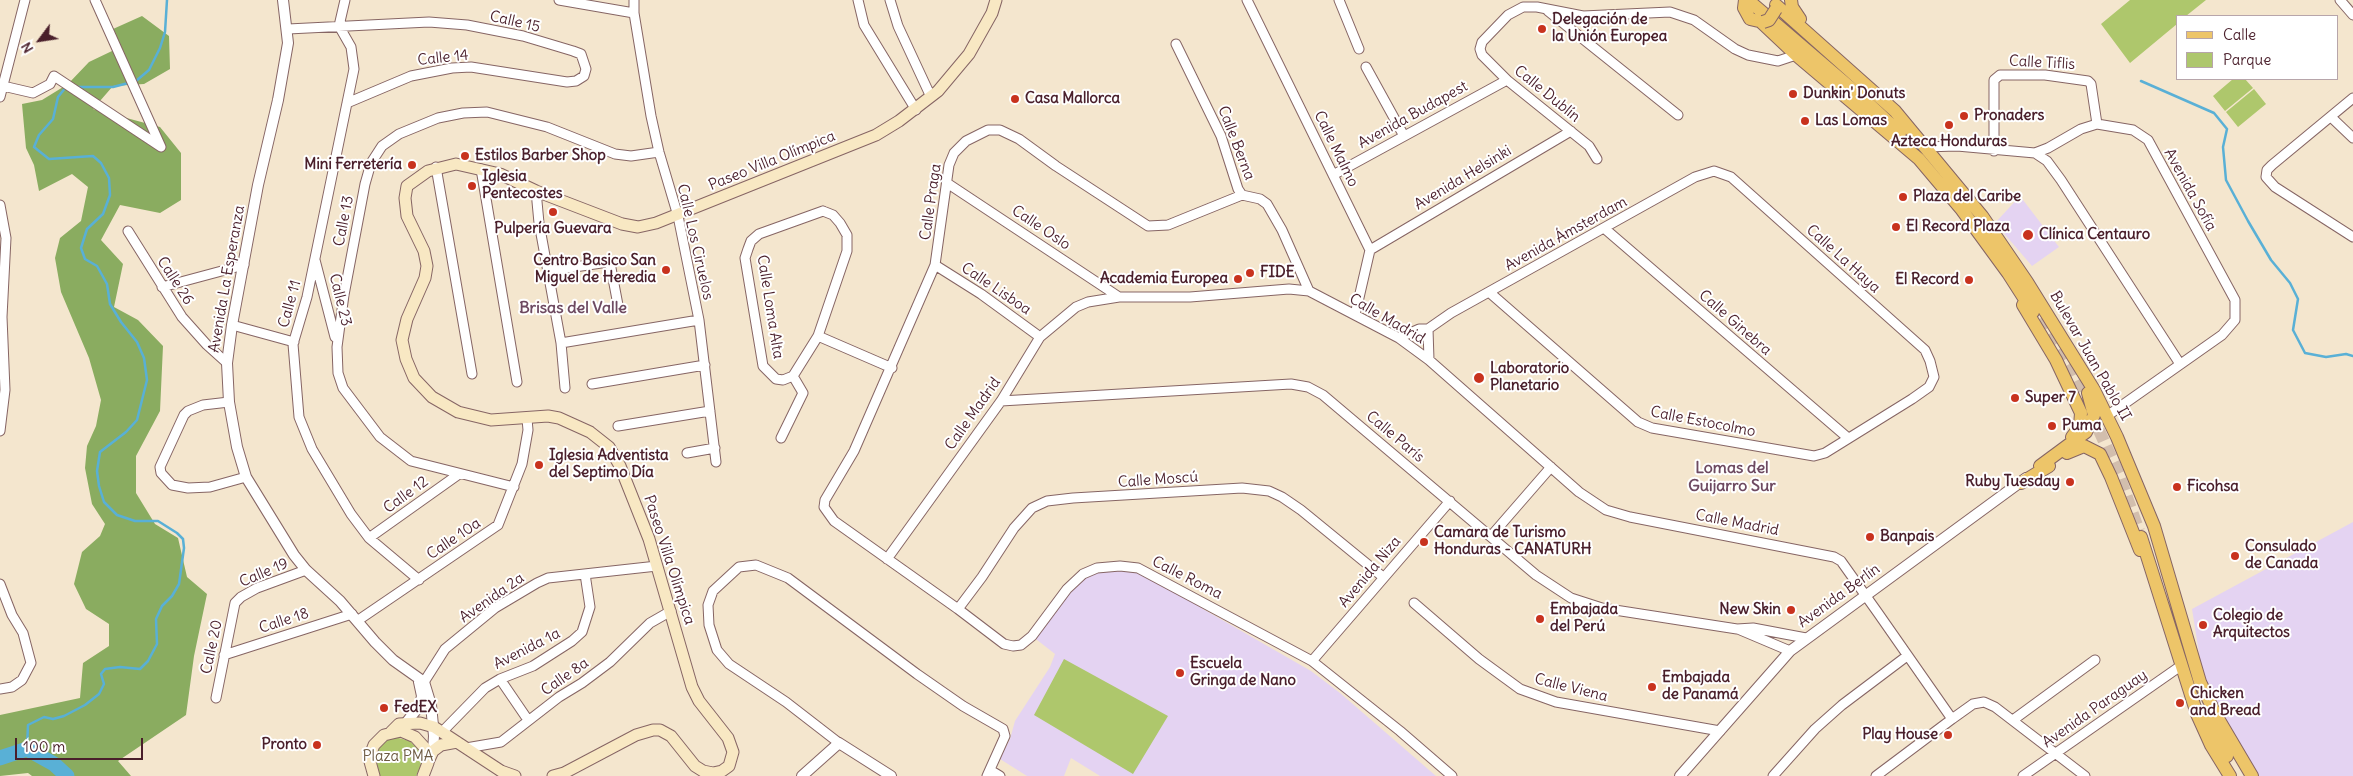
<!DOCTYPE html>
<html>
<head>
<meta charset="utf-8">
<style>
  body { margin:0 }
  #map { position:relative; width:2353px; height:776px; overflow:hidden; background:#f4e6ce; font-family:Delius,sans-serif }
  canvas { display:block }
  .legend { position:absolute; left:2176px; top:15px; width:162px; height:65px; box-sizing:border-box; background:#fff; border:1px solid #b7a5aa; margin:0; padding:6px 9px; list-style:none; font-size:15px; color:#4a1f2b }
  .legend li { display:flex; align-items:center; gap:10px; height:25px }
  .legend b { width:25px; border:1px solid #b7a5aa }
  .north { position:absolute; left:15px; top:15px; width:50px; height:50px; -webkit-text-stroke:4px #fff; paint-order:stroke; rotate:239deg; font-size:14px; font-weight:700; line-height:20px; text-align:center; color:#4a1f2b }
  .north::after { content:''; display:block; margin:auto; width:18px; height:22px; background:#4a1f2b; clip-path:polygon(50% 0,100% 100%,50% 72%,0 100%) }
  .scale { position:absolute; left:15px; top:738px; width:128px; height:22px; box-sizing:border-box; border:2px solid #4a1f2b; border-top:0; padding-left:6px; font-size:15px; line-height:18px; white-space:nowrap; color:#4a1f2b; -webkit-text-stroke:4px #fff; paint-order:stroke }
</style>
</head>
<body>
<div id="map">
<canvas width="2353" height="776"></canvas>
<ul class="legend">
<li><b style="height:6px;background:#edc569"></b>Calle</li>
<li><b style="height:14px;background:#aec76c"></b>Parque</li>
</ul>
<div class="north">N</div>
<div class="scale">100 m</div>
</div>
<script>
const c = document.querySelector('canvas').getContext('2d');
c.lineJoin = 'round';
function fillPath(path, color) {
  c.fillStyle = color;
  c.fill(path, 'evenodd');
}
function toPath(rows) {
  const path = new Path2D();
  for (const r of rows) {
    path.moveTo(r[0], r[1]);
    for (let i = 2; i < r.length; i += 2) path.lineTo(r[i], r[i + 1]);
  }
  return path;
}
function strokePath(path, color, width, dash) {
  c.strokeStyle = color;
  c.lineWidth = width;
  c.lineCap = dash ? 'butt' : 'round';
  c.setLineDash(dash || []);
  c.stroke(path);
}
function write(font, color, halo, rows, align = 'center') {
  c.font = font + ' Delius,sans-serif';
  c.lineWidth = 4;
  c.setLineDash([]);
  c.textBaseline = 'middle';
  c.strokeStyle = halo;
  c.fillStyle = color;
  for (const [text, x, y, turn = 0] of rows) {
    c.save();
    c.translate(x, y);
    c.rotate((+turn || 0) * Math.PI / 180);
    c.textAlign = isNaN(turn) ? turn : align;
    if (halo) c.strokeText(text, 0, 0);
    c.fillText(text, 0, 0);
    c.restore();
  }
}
const built = toPath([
  [2020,196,2059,247,2032,266,1995,223],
  [2353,522,2353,776,2257,776,2216,707,2201,666,2192,609],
  [1097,568,1138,568,1203,609,1311,671,1340,693,1436,776,1100,776,1071,758,1064,776,1027,776,1000,759,1010,739,1015,721,1050,667,1055,654,1032,636,1067,589]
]);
const green = toPath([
  [2130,0,2206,0,2186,16,2177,16,2177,24,2130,63,2101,24],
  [2233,79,2245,79,2253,88,2225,111,2213,96],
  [2254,89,2266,104,2238,127,2226,112],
  [1064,659,1168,716,1133,774,1034,715],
  [395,737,410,741,420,752,421,766,416,776,380,776,377,773,374,758,377,750,388,739]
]);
const forest = toPath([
  [142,16,169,36,170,69,144,84,113,86,93,109,160,127,181,153,181,200,160,213,120,205,101,240,123,264,114,307,138,320,163,346,160,411,136,456,136,493,155,524,178,538,187,577,207,594,194,656,186,715,118,761,131,776,32,776,28,773,0,776,0,715,80,698,83,663,109,646,109,624,86,609,74,584,82,552,100,536,105,524,92,504,85,468,87,446,96,426,101,400,89,358,61,292,55,258,60,238,81,221,88,187,72,174,39,191,34,165,26,148,22,104,42,100,68,84,89,62,112,51,113,29]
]);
const stream = toPath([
  [2141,81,2214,113,2227,129,2223,147,2226,180,2248,221,2271,260,2290,283,2298,299,2293,330,2305,353,2326,357,2346,354,2353,356],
  [77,87,113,87,136,81,149,70,160,48,165,32,167,0],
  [27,749,28,725,44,717,53,719,64,716,85,705,99,694,104,684,101,674,105,669,120,667,140,669,148,661,157,644,156,619,162,606,172,596,179,584,184,548,183,539,177,533,158,521,135,521,117,515,104,502,99,486,97,471,100,452,126,432,137,420,147,380,144,358,137,342,121,322,110,304,107,284,97,266,85,259,81,248,87,229,103,214,110,195,109,178,101,163,93,156,49,159,34,147,39,135,53,119,58,97,66,87]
]);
const river = toPath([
  [0,758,27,749,54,764,67,776]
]);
const primaryTunnel = toPath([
  [2038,320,2070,368,2089,408,2119,475,2139,531]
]);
const minor = toPath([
  [345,0,339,26,351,47,354,69,307,297,293,344,299,417,312,449,351,514,369,538,419,580],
  [559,0,634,13],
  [634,0,634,13,651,116,659,152,678,216,699,320,716,462],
  [858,0,864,25,916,110],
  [890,0,898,26,931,97],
  [1247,0,1370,250,1355,315],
  [1339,0,1359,49],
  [2340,0,2353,15],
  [1548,11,1678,115],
  [288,29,429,22,467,25,523,36,573,51,581,54,586,69,584,76,576,81,567,82,471,67,452,68,411,76,347,103],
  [1176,44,1221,136,1238,189,1242,195,1260,199,1267,204,1282,230,1309,291],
  [1366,67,1404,136],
  [3,86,33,93,50,84,54,76,161,147,95,0],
  [0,97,25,0],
  [2353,98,2272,165,2267,170,2266,177,2275,187,2353,237],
  [2331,117,2353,138],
  [1924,147,1957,146,2035,153,2048,148,2081,129,2097,124,2133,130,2148,140,2235,300,2235,320,2222,335,2107,416],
  [1994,151,1994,80,2000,75,2045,75,2088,81,2091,84,2097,124],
  [2035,153,2047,161,2061,180,2180,364],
  [1597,159,1589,146,1507,80,1482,55,1480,49,1482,42,1508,15,1523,7,1537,7,1583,16,1670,12,1694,20,1735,49,1748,55,1778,61,1796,55],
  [436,167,472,374],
  [481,169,517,382],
  [1333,175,1507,80],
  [947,183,1119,297],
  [536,191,539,223,561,343,565,388],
  [1242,195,1168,225,1148,226,1056,166,1019,139,1000,130,988,130,966,141,954,153,949,165,935,265,854,451,825,500,824,507,834,521,958,609,1004,644,1013,646,1021,645,1032,636,1067,589,1083,574,1097,568,1120,566,1138,568,1312,661,1400,731,1452,776],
  [0,205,6,238,2,317,5,390,0,431],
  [823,211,833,215,840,223,847,235,847,251,818,336,793,376,783,380,776,379,763,366,745,258,748,249,751,241,759,234,823,211],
  [1604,228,1848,438],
  [128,231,182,317,207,345,227,363],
  [1370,250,1571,131],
  [315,260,335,337],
  [935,265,981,294,1040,337],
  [548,271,608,262,611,268,618,305],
  [162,287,244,265],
  [232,325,294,342],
  [1428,329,1429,360],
  [818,336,892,368],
  [1399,338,1419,329,1428,329,1451,313,1695,177,1714,171,1731,177,1925,350,1930,361,1934,377,1929,387,1912,399,1825,453,1814,456,1652,428,1638,422,1489,292],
  [561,343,699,320],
  [592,384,705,365],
  [1001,401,1291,384,1308,387,1323,395,1536,575,1571,598,1602,608,1737,629,1753,628,1806,638],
  [229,402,203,405,188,411,184,415,160,467,161,473,172,485,188,488,210,487,246,477],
  [618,426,710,411],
  [781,438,803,393,793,376],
  [687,453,715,448],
  [514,487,411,461,380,437,343,388,338,373,337,347,344,295,365,184,371,163,382,146,399,134,438,118,463,113,487,112,547,127,615,154,631,156,659,152],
  [1491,536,1551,467],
  [369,538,459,474],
  [887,559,1001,401,1040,337,1076,307,1088,302,1119,297,1190,297,1289,289,1309,291,1399,338,1429,360,1579,492,1606,510,1630,517,1834,557,1841,561,1878,613,1952,719],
  [0,584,12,615,23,633,31,663,22,680,12,687,0,689],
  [1414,603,1479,659,1520,689,1556,702,1720,731],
  [958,609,982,577,1014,528,1032,508,1047,501,1073,498,1242,488,1269,491,1282,497,1301,510,1383,577],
  [357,621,498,525,522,464,528,430,527,419],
  [1738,629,1790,651],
  [224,655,352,614],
  [1312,661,1450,501],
  [500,679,528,720],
  [424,682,445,649,495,608,537,583,548,578,657,566],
  [216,698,235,603,241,597,257,588,306,570],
  [2013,720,2095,660],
  [442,732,485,688,500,679,533,666,572,641,582,632,590,607,585,574],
  [839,743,786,702,729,664,717,650,709,625,708,605,713,591,739,567,756,565,788,578,917,674,963,706,1003,729,1005,736,987,776],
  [466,748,501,742,559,697,582,683,610,662,650,623,671,611],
  [990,770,1000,776],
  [1773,776,1815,729,1842,705,1907,656],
  [1876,776,1952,719,1973,704,1984,702,1995,707,2085,776],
  [2023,776,2182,665]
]);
const tertiary = toPath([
  [283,0,288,43,278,100,258,185,232,325,227,363,229,402,237,447,246,477,294,555,306,570,340,601,375,642,393,660,424,682,431,705,434,736,433,751],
  [406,723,420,705,422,696,419,682],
  [802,776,839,743,891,776],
  [1680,776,1790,651,2026,478]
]);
const secondary = toPath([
  [391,732,399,724,420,723,434,727,501,771,515,776],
  [428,762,433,751,441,745,457,742],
  [374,776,369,758,374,745,384,735,401,731,415,737,425,748,428,763,423,776],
  [553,776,564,773,636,735,653,730,660,730,671,736,695,766,703,771,713,773,722,771,729,766,733,752,728,738,699,701,692,687,649,539,620,466,609,447,590,432,559,418,548,416,491,420,458,412,432,397,414,378,406,359,402,340,407,319,425,278,427,266,424,251,407,216,405,198,407,186,428,171,456,164,500,174,536,191,622,224,638,227,656,223,876,135,899,121,938,91,969,54,992,13,996,0]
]);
const primary = toPath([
  [1745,0,1744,8,1750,19,1763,22],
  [1748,0,1858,94,1900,133],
  [1791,0,1792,7,1800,19],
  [1776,5,1895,111,1982,216,2027,282,2094,390,2117,437,2154,526,2200,682,2216,715,2252,776],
  [1761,22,1796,55,1919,159,1962,210,2008,273,2033,312],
  [2023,305,2056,360,2081,413,2080,426,2072,437],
  [2067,453,2084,446,2100,454,2111,477,2140,550],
  [2040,466,2086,432,2094,415,2088,393],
  [2021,483,2049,466],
  [2141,537,2197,714,2211,745,2230,776],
  [2209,715,2227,756]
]);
const primaryBridge = toPath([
  [1763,22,1769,20,1776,9]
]);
const markers = [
  [1542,29,5,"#c8321e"],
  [1793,94,5,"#c8321e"],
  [1015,99,5,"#c8321e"],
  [1964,116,5,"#c8321e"],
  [1805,121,5,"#c8321e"],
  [1949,125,5,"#c8321e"],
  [465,156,5,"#c8321e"],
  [412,165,5,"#c8321e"],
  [472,186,5,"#c8321e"],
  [1903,197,5,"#c8321e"],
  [553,212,5,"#c8321e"],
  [1896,227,5,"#c8321e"],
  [2028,235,6,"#c8321e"],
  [666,270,5,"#c8321e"],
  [1250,273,5,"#c8321e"],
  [1238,279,5,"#c8321e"],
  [1969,280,5,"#c8321e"],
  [1479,378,6,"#c8321e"],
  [2015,398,5,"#c8321e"],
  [2052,426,5,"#c8321e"],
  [539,465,5,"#c8321e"],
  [2070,482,5,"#c8321e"],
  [2177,487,5,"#c8321e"],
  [1870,537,5,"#c8321e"],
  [1424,542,5,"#c8321e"],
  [2235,556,5,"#c8321e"],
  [1791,610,5,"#c8321e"],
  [1540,619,5,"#c8321e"],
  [2203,625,5,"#c8321e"],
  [1180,673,5,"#c8321e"],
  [1652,687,5,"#c8321e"],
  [2180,703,5,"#c8321e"],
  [384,708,5,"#c8321e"],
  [1948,735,5,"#c8321e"],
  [317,745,5,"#c8321e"]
];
const poiNames = [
  ["Delegación de",1552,20],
  ["la Unión Europea",1552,37],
  ["Dunkin' Donuts",1803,94],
  ["Casa Mallorca",1025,99],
  ["Pronaders",1974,116],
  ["Las Lomas",1815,121],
  ["Azteca Honduras",1949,142,"center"],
  ["Estilos Barber Shop",475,156],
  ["Mini Ferretería",402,165,"right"],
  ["Iglesia",482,177],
  ["Pentecostes",482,194],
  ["Plaza del Caribe",1913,197],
  ["El Record Plaza",1906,227],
  ["Pulpería Guevara",553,229,"center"],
  ["Clínica Centauro",2039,235],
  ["Centro Basico San",656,261,"right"],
  ["Miguel de Heredia",656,278,"right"],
  ["FIDE",1260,273],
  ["Academia Europea",1228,279,"right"],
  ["El Record",1959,280,"right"],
  ["Laboratorio",1490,369],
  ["Planetario",1490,386],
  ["Super 7",2025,398],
  ["Puma",2062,426],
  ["Iglesia Adventista",549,456],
  ["del Septimo Día",549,473],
  ["Ruby Tuesday",2060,482,"right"],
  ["Ficohsa",2187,487],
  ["Camara de Turismo",1434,533],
  ["Honduras - CANATURH",1434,550],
  ["Banpais",1880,537],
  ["Consulado",2245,547],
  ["de Canada",2245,564],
  ["Embajada",1550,610],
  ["del Perú",1550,627],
  ["New Skin",1781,610,"right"],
  ["Colegio de",2213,616],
  ["Arquitectos",2213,633],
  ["Escuela",1190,664],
  ["Gringa de Nano",1190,681],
  ["Embajada",1662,678],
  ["de Panamá",1662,695],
  ["Chicken",2190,694],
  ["and Bread",2190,711],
  ["FedEX",394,708],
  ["Play House",1938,735,"right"],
  ["Pronto",307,745,"right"]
];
const streetNames = [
  ["Calle 15",515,22,13],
  ["Calle 14",443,58,-6],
  ["Calle Tiflis",2042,63,3],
  ["Calle Dublín",1547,94,39],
  ["Avenida Budapest",1413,115,-29],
  ["Calle Berna",1236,143,69],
  ["Calle Malmo",1336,149,64],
  ["Paseo Villa Olímpica",772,161,-22],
  ["Avenida Helsinki",1463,178,-31],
  ["Avenida Sofía",2190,190,61],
  ["Calle Praga",931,202,-82],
  ["Calle 13",344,221,-79],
  ["Calle Oslo",1041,228,34],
  ["Avenida Ámsterdam",1566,234,-29],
  ["Calle Los Ciruelos",695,242,77],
  ["Calle La Haya",1843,259,42],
  ["Avenida La Esperanza",227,279,-80],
  ["Calle 26",175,281,57],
  ["Calle Lisboa",996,289,34],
  ["Calle 23",340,300,76],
  ["Calle 11",290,304,-75],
  ["Calle Loma Alta",770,307,81],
  ["Calle Madrid",1387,319,30],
  ["Calle Ginebra",1735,323,41],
  ["Bulevar Juan Pablo II",2090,356,60],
  ["Calle Madrid",973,414,-55],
  ["Calle Estocolmo",1703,422,11],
  ["Calle París",1395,437,40],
  ["Calle Moscú",1158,480,-4],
  ["Calle 12",406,495,-36],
  ["Calle Madrid",1737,523,11],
  ["Calle 10a",454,539,-34],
  ["Paseo Villa Olímpica",669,560,72],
  ["Avenida Niza",1370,572,-50],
  ["Calle 19",264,573,-23],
  ["Calle Roma",1187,578,27],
  ["Avenida Berlín",1839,596,-36],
  ["Avenida 2a",492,598,-35],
  ["Calle 18",284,621,-18],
  ["Calle 20",212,647,-78],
  ["Avenida 1a",527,649,-27],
  ["Calle 8a",565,677,-35],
  ["Calle Viena",1571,688,14],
  ["Avenida Paraguay",2095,709,-35]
];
const parkNames = [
  ["Plaza PMA",398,757]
];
const neighbourhoodNames = [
  ["Brisas del Valle",573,308],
  ["Lomas del",1732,468],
  ["Guijarro Sur",1732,486]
];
fillPath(built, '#e4d3f2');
fillPath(green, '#aec76c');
fillPath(forest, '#8aac60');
strokePath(stream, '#59b0d6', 2.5);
strokePath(river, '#59b0d6', 15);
strokePath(primaryTunnel, '#d2bead', 12, [12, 6]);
strokePath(minor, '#866564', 11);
strokePath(tertiary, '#866564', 12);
strokePath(secondary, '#866564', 13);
strokePath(primary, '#866564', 14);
strokePath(minor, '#fff', 9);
strokePath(tertiary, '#fff', 10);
strokePath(secondary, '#f8e8c3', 11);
strokePath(primary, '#edc569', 12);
strokePath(primaryBridge, '#866564', 14, []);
strokePath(primaryBridge, '#edc569', 12);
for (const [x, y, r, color] of markers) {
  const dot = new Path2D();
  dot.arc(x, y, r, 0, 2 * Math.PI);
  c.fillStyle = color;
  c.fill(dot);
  strokePath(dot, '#fff', 2);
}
write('bold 15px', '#4a1f2b', '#fff', poiNames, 'left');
write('15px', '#4a1f2b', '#fff', streetNames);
write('15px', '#6d5a42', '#fff', parkNames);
write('bold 16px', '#6e4a61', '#fff', neighbourhoodNames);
</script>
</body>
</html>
